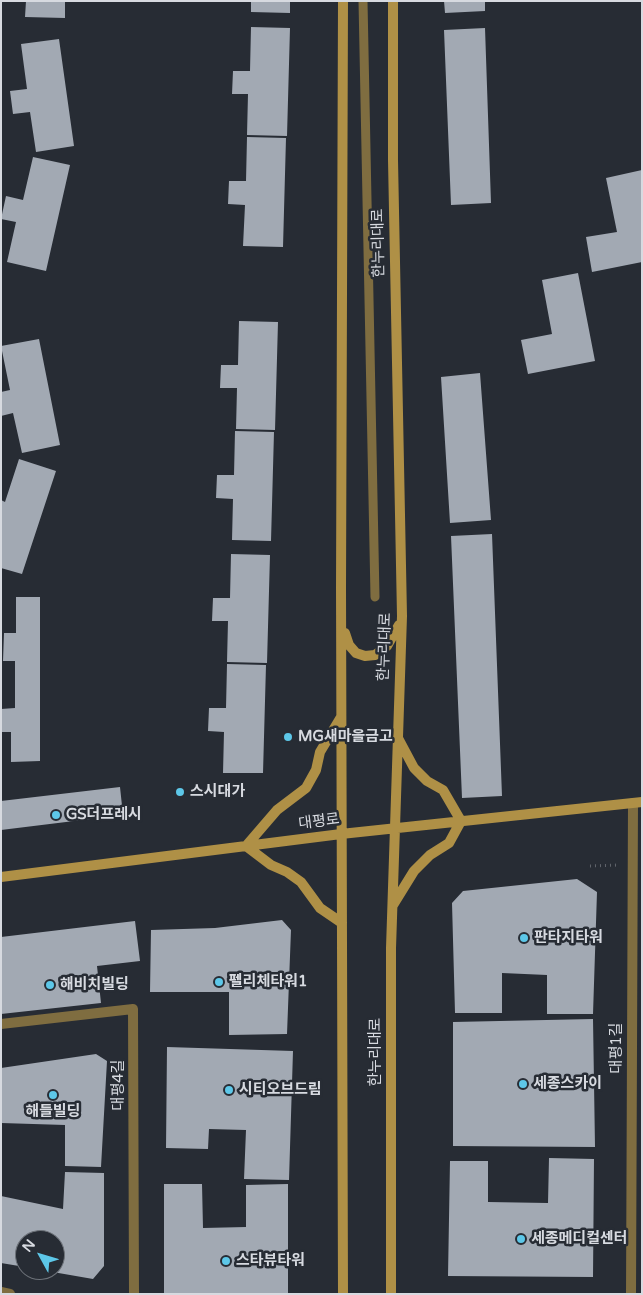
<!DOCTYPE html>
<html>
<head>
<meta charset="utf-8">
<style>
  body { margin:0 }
  #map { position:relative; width:643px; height:1295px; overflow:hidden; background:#272c34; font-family:"Varela Round",sans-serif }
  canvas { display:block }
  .frame { position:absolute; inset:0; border:2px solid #d7dae0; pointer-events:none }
  .north { position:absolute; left:15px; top:1230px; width:50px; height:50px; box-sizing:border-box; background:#272c34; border:1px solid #6d7279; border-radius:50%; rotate:309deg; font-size:14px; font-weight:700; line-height:20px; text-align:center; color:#d7dae0 }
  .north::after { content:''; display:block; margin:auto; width:18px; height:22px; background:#5dc7e8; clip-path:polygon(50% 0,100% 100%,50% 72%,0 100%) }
</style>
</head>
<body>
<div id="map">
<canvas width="643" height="1295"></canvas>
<div class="frame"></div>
<div class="north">N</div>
</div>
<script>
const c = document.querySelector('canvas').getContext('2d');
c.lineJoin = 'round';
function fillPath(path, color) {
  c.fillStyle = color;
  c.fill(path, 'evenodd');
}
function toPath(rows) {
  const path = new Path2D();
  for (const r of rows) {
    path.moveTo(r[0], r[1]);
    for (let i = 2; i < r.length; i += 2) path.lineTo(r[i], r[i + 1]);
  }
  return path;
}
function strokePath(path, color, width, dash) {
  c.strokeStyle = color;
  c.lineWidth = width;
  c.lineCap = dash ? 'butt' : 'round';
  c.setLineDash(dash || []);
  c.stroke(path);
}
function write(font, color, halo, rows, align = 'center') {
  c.font = font + ' "Varela Round","Noto Sans KR",sans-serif';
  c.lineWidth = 5;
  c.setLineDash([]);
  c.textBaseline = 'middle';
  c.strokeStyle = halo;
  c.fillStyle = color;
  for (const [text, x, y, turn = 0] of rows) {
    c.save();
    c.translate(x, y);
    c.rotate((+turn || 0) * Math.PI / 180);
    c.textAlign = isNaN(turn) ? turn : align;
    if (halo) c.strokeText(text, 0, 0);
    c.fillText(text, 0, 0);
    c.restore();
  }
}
const building = toPath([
  [26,1,65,1,65,18,25,17],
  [251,1,290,1,290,13,251,12],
  [444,1,485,1,485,11,445,13],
  [251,27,290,28,287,136,247,135,248,94,232,94,233,71,250,71],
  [485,28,491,203,451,205,444,30],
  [59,39,74,146,36,152,30,112,13,114,10,91,27,89,21,44],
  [247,137,286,138,283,247,243,246,245,205,228,204,229,181,246,181],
  [33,157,70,165,46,271,7,262,16,222,1,219,6,196,23,200],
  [642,170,642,262,592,272,586,237,617,232,606,178],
  [578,273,595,361,528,374,521,340,552,334,542,280],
  [239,321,278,322,275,430,236,429,237,388,220,388,221,365,238,365],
  [39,339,60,445,22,453,13,413,1,416,1,392,10,390,1,346],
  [480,373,491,520,450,523,441,377],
  [235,431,274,432,271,541,232,540,233,499,216,498,217,475,234,475],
  [19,459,56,471,22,574,1,568,1,500,5,502],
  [492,534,502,796,462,798,451,536],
  [231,554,270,555,267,663,227,662,228,621,212,621,213,598,230,598],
  [16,597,40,597,40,761,11,762,11,732,1,732,1,709,15,708,15,661,3,661,4,633,16,633],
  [227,664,266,665,263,773,223,773,224,732,208,731,209,708,226,708],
  [120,787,123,815,1,830,1,801],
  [577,879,597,892,593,1014,547,1014,547,975,502,973,502,1013,455,1013,452,903,463,891],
  [282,920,291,930,287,1034,229,1035,229,992,150,992,151,930,215,928],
  [135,921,140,961,97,966,101,1003,1,1014,1,937],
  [593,1019,595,1147,453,1146,453,1022],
  [167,1047,293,1051,289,1180,244,1179,246,1130,209,1129,208,1149,166,1148],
  [96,1054,107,1061,101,1167,65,1166,65,1125,1,1123,1,1068],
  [549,1158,594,1159,593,1277,448,1276,450,1161,488,1161,488,1202,548,1203],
  [65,1172,104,1173,104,1266,93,1279,47,1271,55,1270,55,1240,25,1240,25,1267,1,1263,1,1196,63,1209],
  [164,1184,202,1184,203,1228,246,1227,246,1185,288,1184,288,1294,164,1294]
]);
const path = toPath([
  [590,866,619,865]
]);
const lane = toPath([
  [363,1,375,597]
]);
const street = toPath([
  [1,1024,133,1009,134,1294],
  [1,1292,10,1294],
  [631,1294,633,803]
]);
const secondary = toPath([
  [345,633,349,645,356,653,365,656,375,655,387,646,399,625],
  [398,738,414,768,427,781,443,790,461,821],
  [246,846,277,810,306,788,316,770,320,752,341,717],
  [246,846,271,865,287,872,301,882,320,908,342,923],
  [1,877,341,834,642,802],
  [393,905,414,871,430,855,449,843,461,821],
  [343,1294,341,587,343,1],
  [391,1294,391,948,402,616,393,160,393,1]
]);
const markers = [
  [288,737,5,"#5dc7e8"],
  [180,792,5,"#5dc7e8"],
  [56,815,5,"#5dc7e8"],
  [524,938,5,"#5dc7e8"],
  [219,982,5,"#5dc7e8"],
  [50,985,5,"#5dc7e8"],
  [523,1084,5,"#5dc7e8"],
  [229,1090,5,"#5dc7e8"],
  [53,1095,5,"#5dc7e8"],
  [521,1239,5,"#5dc7e8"],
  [226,1261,5,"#5dc7e8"]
];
const streetNames = [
  ["한누리대로",379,243,-91],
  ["한누리대로",385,647,-88],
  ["대평로",319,822,-7],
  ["대평1길",617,1048,-90],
  ["한누리대로",376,1052,-90],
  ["대평4길",119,1085,-90]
];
const poiNames = [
  ["MG새마을금고",298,737],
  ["스시대가",190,792],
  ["GS더프레시",66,815],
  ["판타지타워",534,938],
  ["펠리체타워1",229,982],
  ["해비치빌딩",60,985],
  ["세종스카이",533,1084],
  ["시티오브드림",239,1090],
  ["해들빌딩",53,1112,"center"],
  ["세종메디컬센터",531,1239],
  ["스타뷰타워",236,1261]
];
fillPath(building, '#a2a9b3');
strokePath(path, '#61656c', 3, [1, 4]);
strokePath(lane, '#7f6d40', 9);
strokePath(street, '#7f6d40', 10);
strokePath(secondary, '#af9046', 10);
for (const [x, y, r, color] of markers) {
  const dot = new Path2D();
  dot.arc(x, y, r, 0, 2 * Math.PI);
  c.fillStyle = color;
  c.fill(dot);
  strokePath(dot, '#272c34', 2);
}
write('15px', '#d7dae0', '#272c34', streetNames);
write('bold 15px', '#d7dae0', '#272c34', poiNames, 'left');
</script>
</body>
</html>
